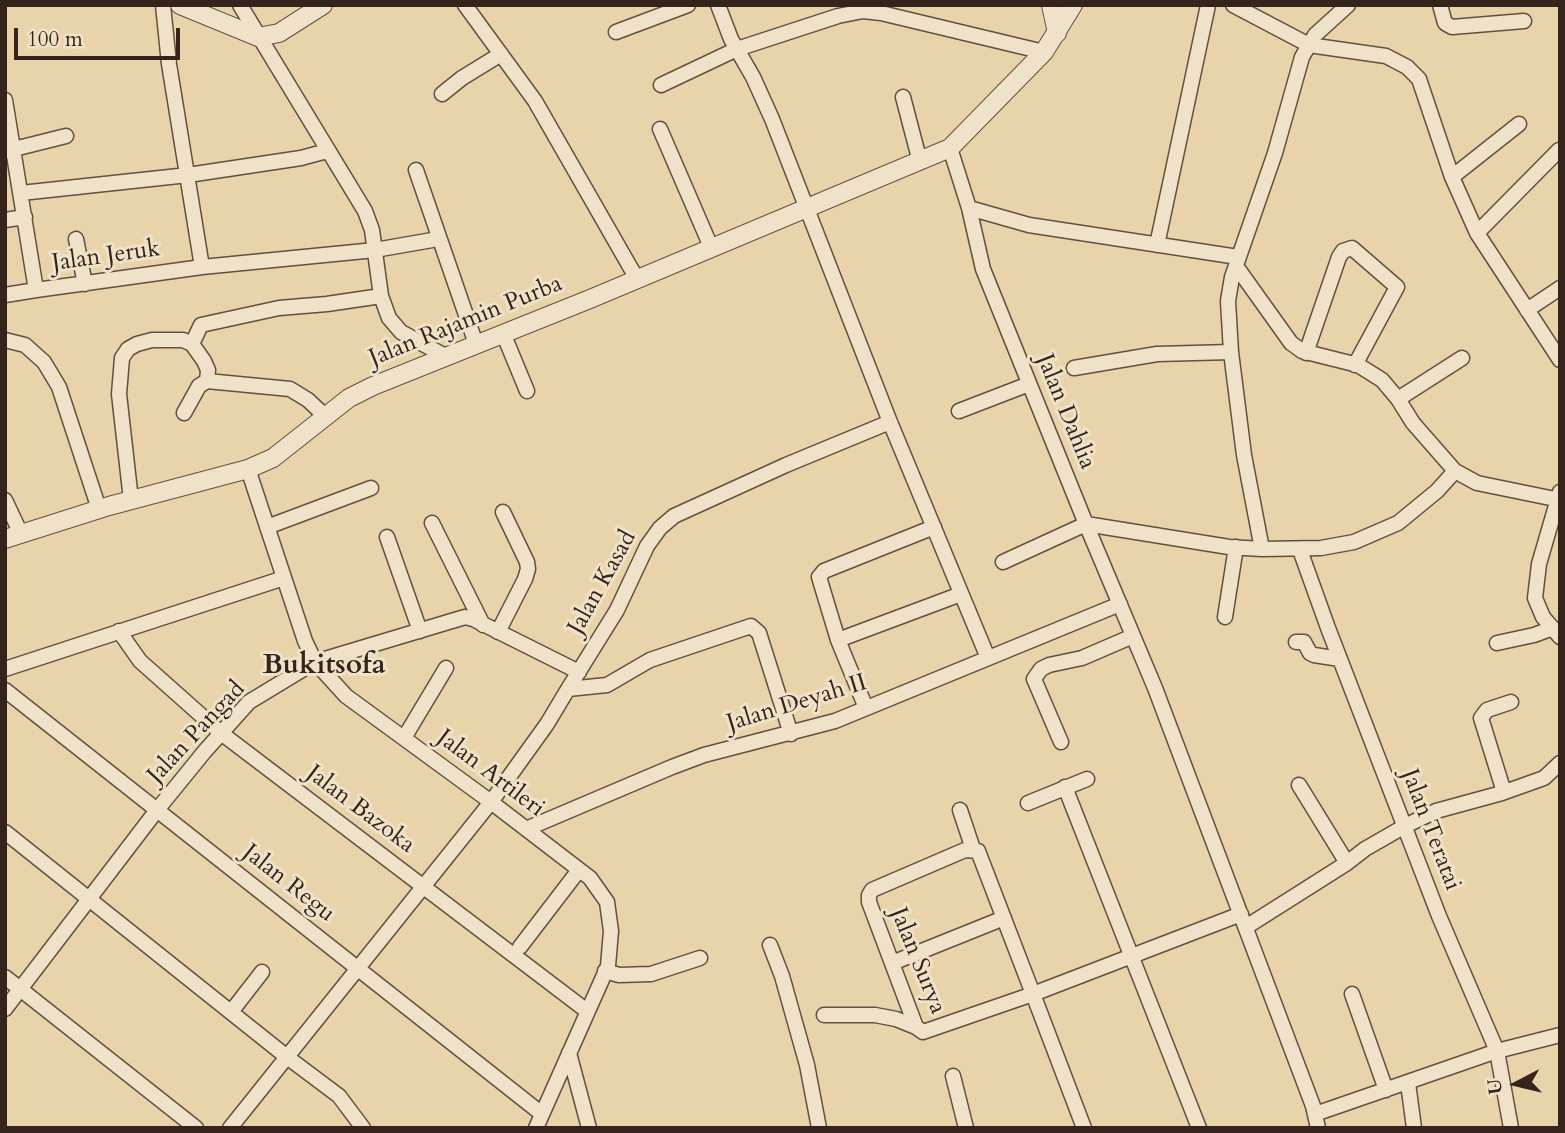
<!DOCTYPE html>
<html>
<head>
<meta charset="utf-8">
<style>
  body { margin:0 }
  #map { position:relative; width:1565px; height:1133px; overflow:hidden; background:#e8d3aa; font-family:Cardo,serif }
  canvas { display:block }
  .frame { position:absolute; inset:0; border:7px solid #34241b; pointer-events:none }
  .north { position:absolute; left:1481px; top:1049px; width:70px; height:70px; -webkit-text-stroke:5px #f0e2c8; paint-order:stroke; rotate:263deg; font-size:19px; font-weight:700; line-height:28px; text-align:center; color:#34241b }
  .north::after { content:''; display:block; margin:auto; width:24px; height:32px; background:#34241b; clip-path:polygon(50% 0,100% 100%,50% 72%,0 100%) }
  .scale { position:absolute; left:14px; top:28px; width:166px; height:32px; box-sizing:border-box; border:4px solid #34241b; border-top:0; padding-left:9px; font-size:21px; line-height:24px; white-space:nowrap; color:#34241b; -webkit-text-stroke:5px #f0e2c8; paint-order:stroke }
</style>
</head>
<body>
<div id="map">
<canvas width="1565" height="1133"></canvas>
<div class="frame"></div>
<div class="north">U</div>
<div class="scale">100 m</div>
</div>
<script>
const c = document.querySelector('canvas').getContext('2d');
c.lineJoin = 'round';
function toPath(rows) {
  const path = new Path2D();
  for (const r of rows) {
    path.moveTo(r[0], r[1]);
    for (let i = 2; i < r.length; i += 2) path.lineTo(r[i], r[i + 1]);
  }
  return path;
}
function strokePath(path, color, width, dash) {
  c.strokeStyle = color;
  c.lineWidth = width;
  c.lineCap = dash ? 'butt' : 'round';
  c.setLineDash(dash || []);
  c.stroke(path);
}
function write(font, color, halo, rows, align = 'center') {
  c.font = font + ' Cardo,serif';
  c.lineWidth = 6;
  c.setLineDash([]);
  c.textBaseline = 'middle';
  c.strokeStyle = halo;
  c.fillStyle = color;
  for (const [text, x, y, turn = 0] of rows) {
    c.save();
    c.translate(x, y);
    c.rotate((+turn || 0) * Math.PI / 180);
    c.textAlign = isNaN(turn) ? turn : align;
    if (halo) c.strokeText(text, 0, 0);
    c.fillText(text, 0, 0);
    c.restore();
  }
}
const minor = toPath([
  [163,5,169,64,202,267],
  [240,5,365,211,372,230,381,296,389,318,401,332,445,356],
  [465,5,535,101,637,279],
  [718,5,731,39,753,77,772,119,890,422,988,658],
  [1233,5,1309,45,1386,56,1407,67,1419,79,1452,177,1477,233,1560,360],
  [1440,5,1445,23,1452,27,1524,21],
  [616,32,688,5],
  [661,85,737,49,838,16,863,11,881,13,1044,52],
  [442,94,462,78,501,54],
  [903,97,920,162],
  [5,100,36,290,202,267,375,250,438,239],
  [660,129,711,247],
  [950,148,969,208,983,269,1086,524,1155,688,1313,1106,1318,1128],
  [6,151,66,136],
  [416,170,476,344],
  [1452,177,1519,124],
  [21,193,188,175,301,158,327,151],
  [969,208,1029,225,1238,257],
  [5,220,25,217],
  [1477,233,1559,150],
  [76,239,85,284],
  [1157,245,1208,5],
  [1236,266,1291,343,1302,351,1358,365,1382,380,1398,399,1413,423,1455,471,1477,483,1560,500],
  [5,295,36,290],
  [1527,310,1560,288],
  [503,333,527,391],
  [5,340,25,345,44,362,59,387,99,509],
  [192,344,201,325,279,308,327,304,381,296],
  [1306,353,1339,257,1343,251,1352,248,1397,287,1355,365],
  [1074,368,1157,354,1231,352],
  [1398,399,1462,358],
  [959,411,1029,384],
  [184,413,199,386,207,381,290,389,308,400,325,416],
  [248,469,305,641,315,662,346,696,491,802,590,878,607,902,611,931,608,966,536,1128],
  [1560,492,1539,564,1535,598,1543,617,1560,637],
  [5,500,21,534],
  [131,500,119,394,122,358,128,349,137,344,152,340,183,340,192,344,204,361,208,370,207,381],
  [432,523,483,625],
  [267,527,371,488],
  [387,537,420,631],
  [1262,549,1244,455,1231,352,1228,301,1232,277,1275,153,1302,57,1315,35,1348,5],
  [1300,550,1328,628,1439,916,1497,1051,1511,1128],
  [1003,562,1086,524,1229,547,1262,549,1321,548,1354,542,1398,523,1437,491,1455,471],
  [1225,617,1236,547],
  [119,631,140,661,221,733,587,1011],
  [498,632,525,579,528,569,527,562,503,512],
  [838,640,961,594],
  [1296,642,1304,642,1310,653,1314,655,1340,659],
  [1497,643,1534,635,1553,628],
  [5,669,284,578],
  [568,689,607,685,650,660,751,626,759,633,791,734],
  [5,690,542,1114],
  [866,708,838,640,819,577,824,571,934,527],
  [404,738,446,668],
  [1061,742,1034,679,1041,669,1049,665,1082,658,1133,636],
  [1299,785,1347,863],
  [1065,787,1199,1128],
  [1504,792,1481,718,1487,710,1511,702],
  [1028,803,1087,779],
  [960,810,973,849],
  [526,829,672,767,704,755,835,721,1120,604],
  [5,832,287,1057,339,1096,363,1128],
  [1246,927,1347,863,1365,849,1405,826,1436,811,1502,793,1544,778,1560,763],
  [770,945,782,976,807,1065,819,1128],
  [520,947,579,870],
  [892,963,1004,918],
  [605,971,619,975,651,974,700,958],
  [5,977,196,1128],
  [1352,994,1386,1090],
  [5,1009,157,810,205,751,249,702,315,662,465,617,473,619,579,672],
  [231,1012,262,972],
  [824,1015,875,1015,896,1019,916,1027],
  [569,1053,589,1128],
  [953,1076,966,1128],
  [1408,1083,1414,1128],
  [1315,1114,1497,1051,1560,1035],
  [230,1128,491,802,547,724,568,689,617,610,647,546,660,528,674,516,786,465,890,422],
  [1084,1128,1033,994,978,851,965,850,872,890,869,895,869,902,916,1027,923,1032,1033,994,1241,914]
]);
const tertiary = toPath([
  [180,5,258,37,279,33,323,5],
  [1051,5,1057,33],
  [5,539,109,506,248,469,273,458,349,398,373,386,590,299,950,148,1044,52,1073,5]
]);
const streetNames = [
  ["Jalan Jeruk",106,257,-8],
  ["Jalan Rajamin Purba",466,322,-22],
  ["Jalan Dahlia",1065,412,68],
  ["Jalan Kasad",603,583,-61],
  ["Jalan Deyah II",797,704,-17],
  ["Jalan Pangad",197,733,-47],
  ["Jalan Artileri",490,774,37],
  ["Jalan Bazoka",360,810,37],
  ["Jalan Teratai",1430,830,69],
  ["Jalan Regu",288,884,38],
  ["Jalan Surya",917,961,68]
];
const quarterNames = [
  ["Bukitsofa",324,667]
];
strokePath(minor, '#61503f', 17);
strokePath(tertiary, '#61503f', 20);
strokePath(minor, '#f0e2c8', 14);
strokePath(tertiary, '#f0e2c8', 18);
write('24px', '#34241b', '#f0e2c8', streetNames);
write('bold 28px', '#34241b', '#f0e2c8', quarterNames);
</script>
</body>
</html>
